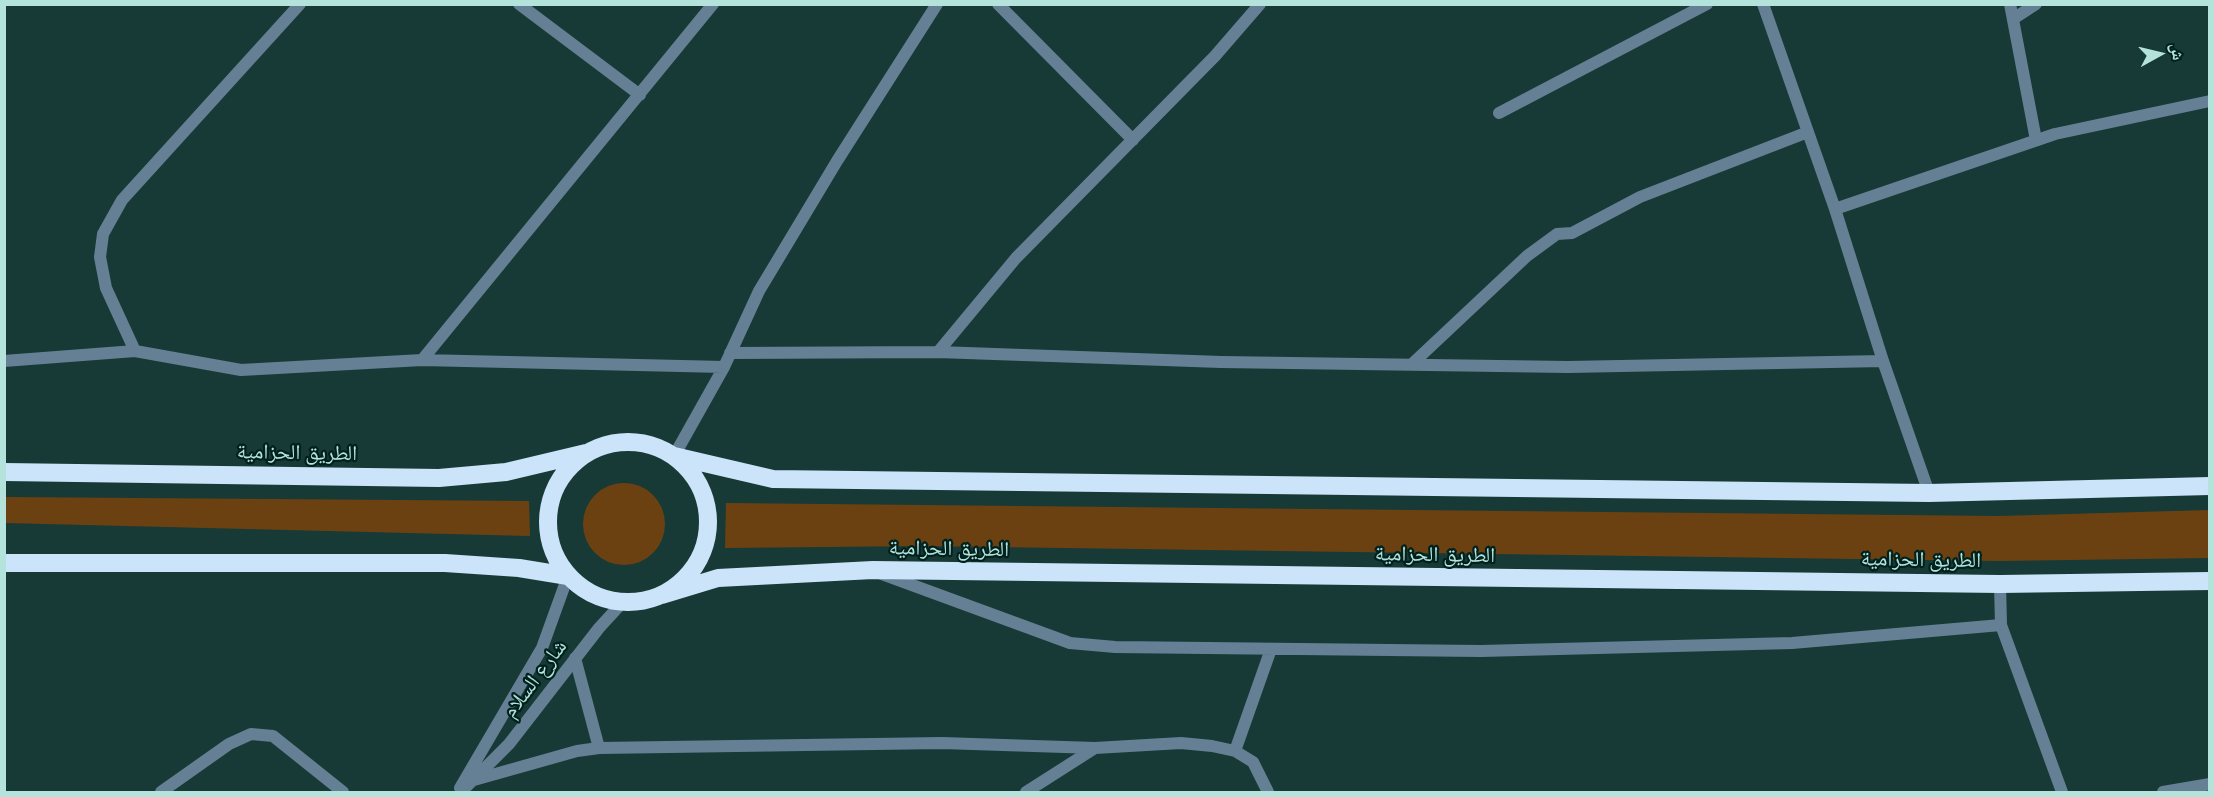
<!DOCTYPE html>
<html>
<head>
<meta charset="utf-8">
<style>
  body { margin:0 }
  #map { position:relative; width:2214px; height:797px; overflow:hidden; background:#183a36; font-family:"IBM Plex Sans","Noto Naskh Arabic",sans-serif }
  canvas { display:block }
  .frame { position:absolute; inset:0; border:6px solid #b4e3db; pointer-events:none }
  .north { position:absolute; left:2130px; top:24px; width:60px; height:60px; -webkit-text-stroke:4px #00211d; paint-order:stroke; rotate:82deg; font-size:16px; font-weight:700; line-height:24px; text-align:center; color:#b4e3db }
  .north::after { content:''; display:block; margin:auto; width:21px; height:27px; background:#b4e3db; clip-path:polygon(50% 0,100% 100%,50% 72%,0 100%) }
</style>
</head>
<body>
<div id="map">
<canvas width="2214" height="797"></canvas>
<div class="frame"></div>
<div class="north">ش</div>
</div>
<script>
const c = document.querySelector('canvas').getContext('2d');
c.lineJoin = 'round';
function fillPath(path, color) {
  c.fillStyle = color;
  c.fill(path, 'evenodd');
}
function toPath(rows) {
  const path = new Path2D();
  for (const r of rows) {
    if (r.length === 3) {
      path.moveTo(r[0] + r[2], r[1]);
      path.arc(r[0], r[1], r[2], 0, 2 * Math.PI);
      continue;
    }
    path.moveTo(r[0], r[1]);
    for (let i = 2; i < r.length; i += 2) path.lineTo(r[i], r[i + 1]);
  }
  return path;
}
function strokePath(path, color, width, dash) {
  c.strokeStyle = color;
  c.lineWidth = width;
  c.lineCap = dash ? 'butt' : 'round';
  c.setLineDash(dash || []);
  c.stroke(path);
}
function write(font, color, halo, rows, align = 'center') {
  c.font = font + ' "IBM Plex Sans","Noto Naskh Arabic",sans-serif';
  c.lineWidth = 4.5;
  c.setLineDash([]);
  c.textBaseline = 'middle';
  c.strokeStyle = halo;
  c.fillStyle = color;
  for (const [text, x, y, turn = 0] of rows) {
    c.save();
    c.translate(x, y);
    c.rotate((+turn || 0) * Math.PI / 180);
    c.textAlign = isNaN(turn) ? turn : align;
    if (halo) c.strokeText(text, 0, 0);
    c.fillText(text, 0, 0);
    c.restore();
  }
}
const green = toPath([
  [624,524,41],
  [5,497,529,501,530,536,5,523],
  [726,503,1999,516,2209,510,2210,558,1999,561,921,546,725,548]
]);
const street = toPath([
  [519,4,640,95],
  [998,4,1133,140],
  [1763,4,1835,209,1883,361,1929,493],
  [2010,4,2036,140],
  [2013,19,2036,4],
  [1499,113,1707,4],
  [1835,209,2055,134,2210,101],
  [135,351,106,288,100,257,103,234,122,200,300,4],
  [938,352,1016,258,1215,56,1260,4],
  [730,353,938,352,1221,362,1568,367,1883,361],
  [422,360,713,4],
  [4,361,135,351,241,370,422,360,724,367],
  [1412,364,1527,256,1557,234,1572,233,1640,197,1808,132],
  [674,456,724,367,759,291,837,161,937,4],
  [882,574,1070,643,1115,647,1481,651,1792,643,2001,625],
  [2000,584,2001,625,2062,792],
  [575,658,599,748],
  [1235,751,1271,649],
  [474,780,577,751,599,748,942,743,1095,748,1181,743,1212,746,1235,751,1253,762,1268,792],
  [460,788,542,648,568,576],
  [161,792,229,744,251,734,273,736,343,792],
  [461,792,509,744,599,628,621,604,644,602],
  [1026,792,1095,748],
  [2163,792,2210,784]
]);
const highway = toPath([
  [628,522,80],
  [674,456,773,479,1929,493,2210,486],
  [4,472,439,478,506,472,586,453],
  [4,563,445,563,519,568,568,576],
  [662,595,718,578,873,570,2000,584,2210,581]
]);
const streetNames = [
  ["الطريق الحزامية",297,453,1],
  ["الطريق الحزامية",949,549,1],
  ["الطريق الحزامية",1435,555,1],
  ["الطريق الحزامية",1921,560,1],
  ["شارع السلام",535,679,-53]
];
fillPath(green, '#6c4111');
strokePath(street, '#658095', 12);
strokePath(highway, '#cbe4fa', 18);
write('21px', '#b4e3db', '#00211d', streetNames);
</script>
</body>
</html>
